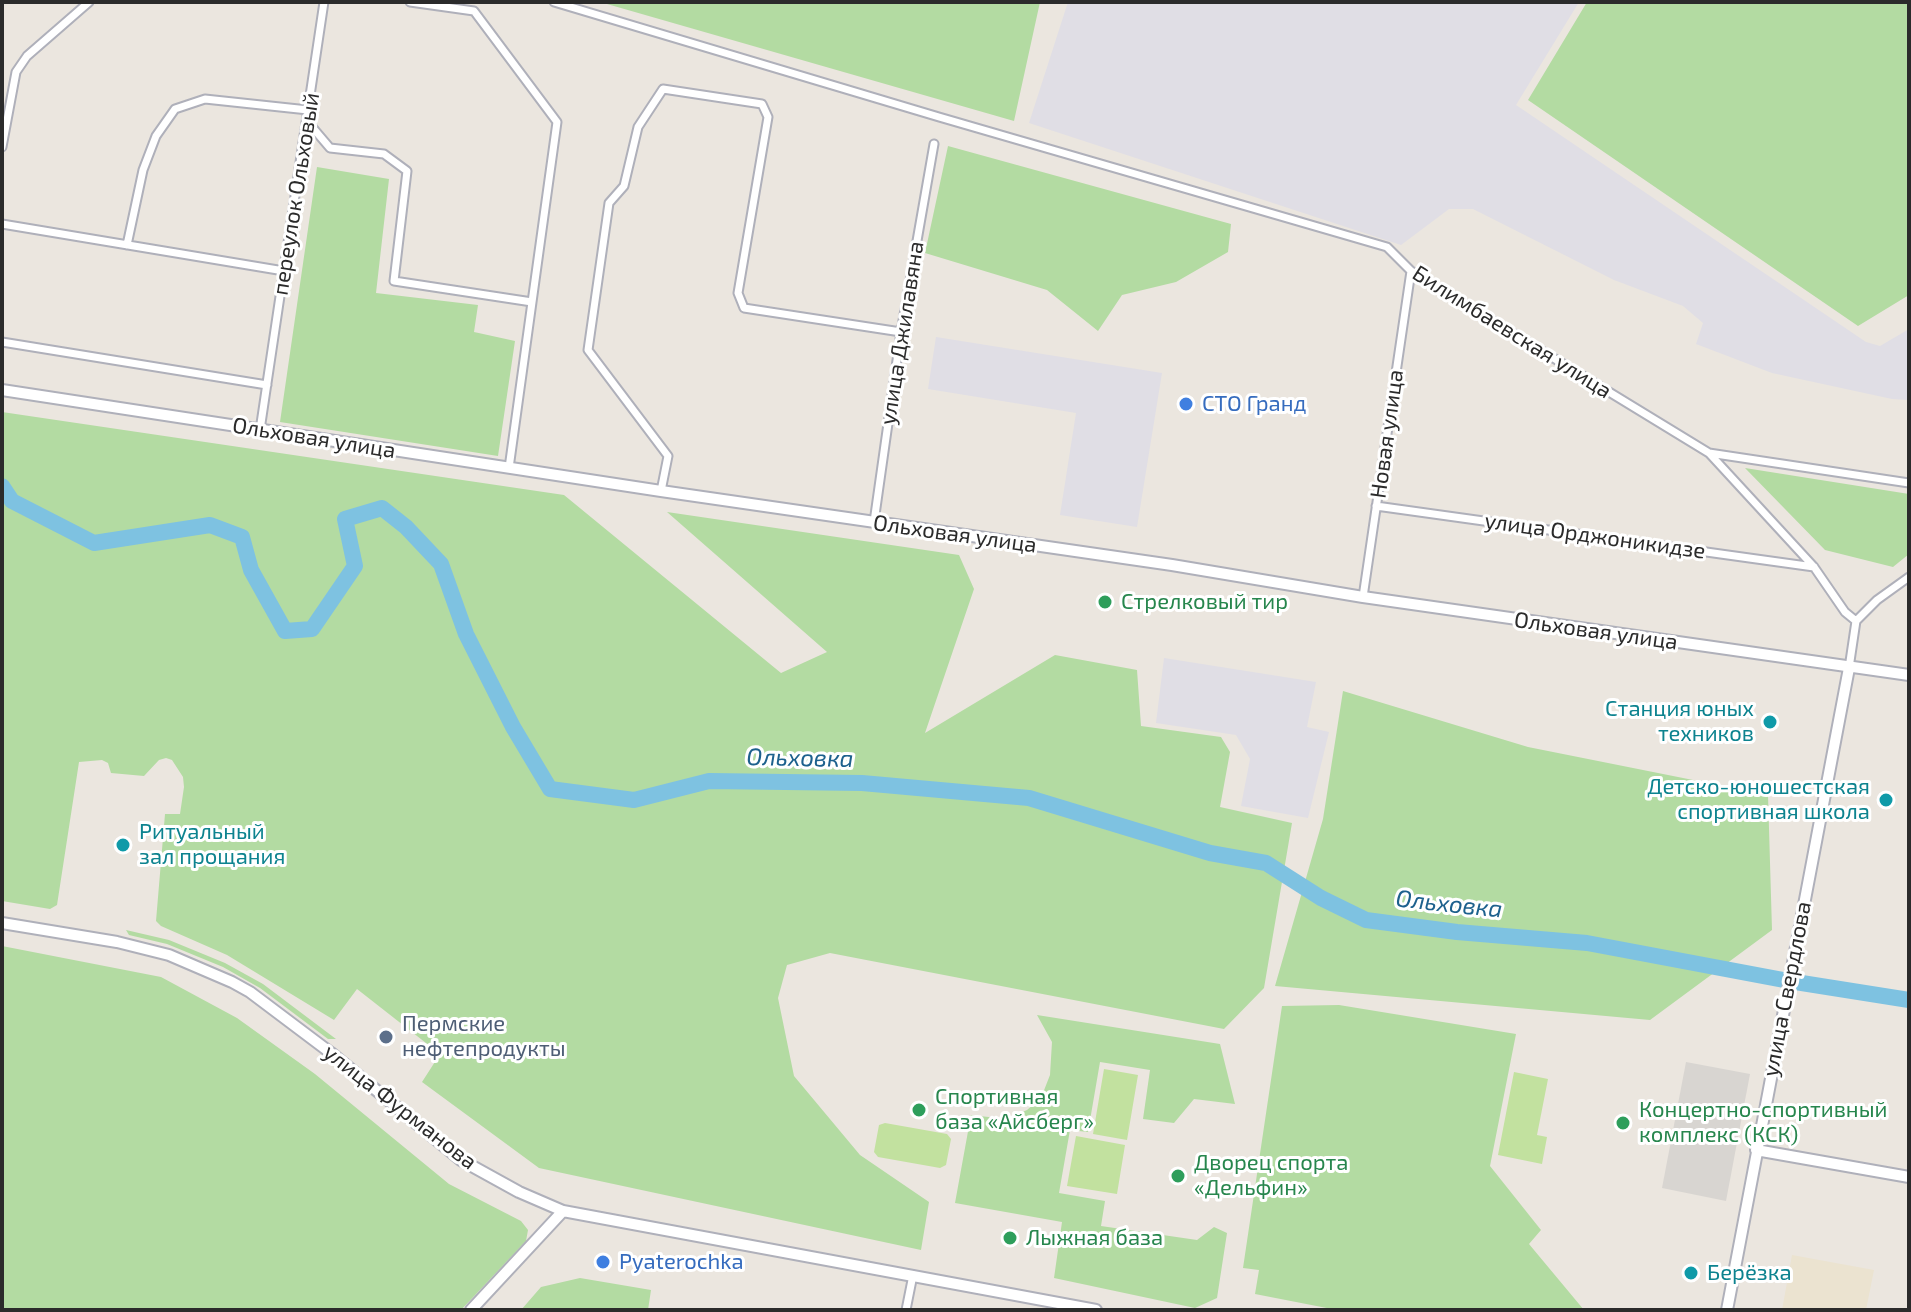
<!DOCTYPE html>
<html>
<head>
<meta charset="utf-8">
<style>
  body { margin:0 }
  #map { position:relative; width:1911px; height:1312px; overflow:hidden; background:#ebe6df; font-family:"Exo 2",sans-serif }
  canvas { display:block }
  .frame { position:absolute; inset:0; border:4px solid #2b2b2b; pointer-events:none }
</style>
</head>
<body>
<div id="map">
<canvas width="1911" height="1312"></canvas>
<div class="frame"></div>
</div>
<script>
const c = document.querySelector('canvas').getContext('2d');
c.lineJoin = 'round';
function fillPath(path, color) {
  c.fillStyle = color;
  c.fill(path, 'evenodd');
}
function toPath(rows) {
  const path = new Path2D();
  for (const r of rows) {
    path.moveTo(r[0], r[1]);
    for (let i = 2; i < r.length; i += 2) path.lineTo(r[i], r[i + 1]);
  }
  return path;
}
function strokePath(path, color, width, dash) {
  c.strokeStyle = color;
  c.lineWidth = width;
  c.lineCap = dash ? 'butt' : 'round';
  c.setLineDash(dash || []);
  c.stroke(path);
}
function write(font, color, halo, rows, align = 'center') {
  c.font = font + ' "Exo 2",sans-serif';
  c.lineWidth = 6;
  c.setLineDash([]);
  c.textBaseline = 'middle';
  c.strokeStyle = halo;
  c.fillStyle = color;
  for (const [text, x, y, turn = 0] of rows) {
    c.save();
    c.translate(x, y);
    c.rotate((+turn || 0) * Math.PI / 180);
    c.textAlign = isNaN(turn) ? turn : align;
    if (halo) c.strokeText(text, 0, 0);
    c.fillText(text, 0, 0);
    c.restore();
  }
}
const industrial = toPath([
  [1068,2,1579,2,1516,105,1866,342,1880,346,1909,329,1909,400,1892,399,1772,373,1696,344,1703,323,1683,306,1614,280,1473,209,1449,209,1401,245,1029,123],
  [936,337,1162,373,1137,527,1060,515,1076,413,928,389],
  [1164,658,1316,682,1307,727,1329,732,1308,818,1241,806,1250,759,1236,735,1156,723]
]);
const education = toPath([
  [1792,1255,1874,1270,1866,1310,1782,1310]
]);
const green = toPath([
  [600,2,1040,2,1014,121],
  [1587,2,1909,3,1909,295,1858,326,1528,100],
  [948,146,1231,224,1228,252,1176,282,1122,295,1098,331,1047,290,925,253],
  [317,167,389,179,376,293,478,305,474,332,515,341,498,456,280,422],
  [2,412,564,495,781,673,827,652,667,512,959,555,974,589,925,733,1055,655,1137,670,1141,726,1221,737,1230,752,1220,807,1292,823,1264,988,1224,1029,830,953,787,965,778,998,794,1076,860,1155,929,1202,921,1250,539,1168,422,1082,440,1054,357,989,334,1020,227,955,161,926,156,921,165,814,180,814,184,787,183,777,172,760,166,758,159,760,144,776,111,773,108,763,102,760,79,762,57,905,50,909,2,901],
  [1745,468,1909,494,1909,554,1893,567,1825,550],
  [1343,691,1528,747,1768,795,1772,930,1650,1020,1275,986,1323,819],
  [126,930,169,940,225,963,263,984,336,1039,328,1039,260,988,223,967,167,944,129,935],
  [2,946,161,977,237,1018,315,1074,449,1184,521,1221,528,1230,526,1241,461,1310,2,1310],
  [1339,1005,1516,1034,1490,1166,1541,1230,1529,1244,1584,1310,1337,1310,1255,1294,1259,1270,1243,1268,1282,1006],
  [1037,1015,1220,1044,1235,1104,1194,1099,1174,1123,1143,1119,1150,1070,1100,1062,1088,1132,1070,1130,1059,1193,1105,1201,1101,1226,1197,1240,1214,1227,1227,1233,1217,1298,1195,1308,1054,1278,1062,1222,955,1203,971,1115,1006,1119,1027,1110,1041,1098,1050,1075,1052,1042],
  [580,1278,651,1290,648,1310,521,1310,541,1287]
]);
const pitch = toPath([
  [1104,1069,1138,1075,1127,1140,1093,1134],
  [1514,1072,1548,1079,1537,1135,1547,1137,1542,1164,1498,1155],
  [885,1123,947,1134,951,1139,946,1165,940,1168,878,1157,874,1152,879,1125],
  [1076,1136,1125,1145,1117,1194,1067,1186]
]);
const plaza = toPath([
  [1686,1062,1750,1074,1726,1201,1662,1188]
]);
const river = toPath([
  [2,486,12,501,94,543,210,525,242,537,251,570,285,631,312,629,355,566,345,519,382,508,406,527,441,564,466,634,513,727,550,789,634,800,709,781,862,783,1029,798,1210,853,1266,863,1321,898,1366,920,1457,932,1587,943,1789,981,1909,1000]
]);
const street = toPath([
  [410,2,474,11,557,122,509,468],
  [554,2,939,117,1387,247,1411,271,1709,453,1814,567,1845,612,1856,621],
  [307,121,330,148,384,154,407,171,394,281,532,302],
  [2,147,16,72,27,56,89,2],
  [2,224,284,271],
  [127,245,143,170,156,136,175,109,205,99,308,110],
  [2,342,267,385],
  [260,430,324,2],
  [1709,453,1909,483],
  [661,491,668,456,588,350,609,203,624,186,638,127,663,89,762,104,768,117,738,293,744,308,901,332],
  [1376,506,1814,567],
  [874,522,901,332,934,144],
  [1363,597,1411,271],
  [1849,668,1856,621,1877,600,1909,577],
  [906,1310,913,1275]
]);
const secondary = toPath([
  [2,390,661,491,1172,565,1363,597,1909,675],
  [2,923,117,942,169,955,232,982,250,992,331,1053,461,1160,519,1192,563,1211,1096,1310],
  [1756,1150,1909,1177],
  [471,1310,563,1211],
  [1727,1310,1849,668]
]);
const markers = [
  [1186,404,8,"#3f7fe0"],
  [1105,602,8,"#2e9e5b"],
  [1770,722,8,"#0f9aa8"],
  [1886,800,8,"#0f9aa8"],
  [123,845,8,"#0f9aa8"],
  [386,1037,8,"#5c6f8a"],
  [919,1110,8,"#2e9e5b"],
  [1623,1123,8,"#2e9e5b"],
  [1178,1176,8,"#2e9e5b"],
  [1010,1238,8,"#2e9e5b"],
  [603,1262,8,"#3f7fe0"],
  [1691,1273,8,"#0f9aa8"]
];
const streetNames = [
  ["переулок Ольховый",296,194,-81],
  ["Билимбаевская улица",1512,332,32],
  ["улица Джилавяна",902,333,-81],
  ["Новая улица",1387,434,-82],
  ["Ольховая улица",314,438,9],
  ["Ольховая улица",955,534,8],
  ["улица Орджоникидзе",1595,536,8],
  ["Ольховая улица",1596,631,8],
  ["улица Свердлова",1787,989,-79],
  ["улица Фурманова",400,1107,38]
];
const shopNames = [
  ["СТО Гранд",1202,404],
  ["Pyaterochka",619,1262]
];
const leisureNames = [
  ["Стрелковый тир",1121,602],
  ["Спортивная",935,1097],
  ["база «Айсберг»",935,1122],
  ["Концертно-спортивный",1639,1110],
  ["комплекс (КСК)",1639,1135],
  ["Дворец спорта",1194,1163],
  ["«Дельфин»",1194,1188],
  ["Лыжная база",1026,1238]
];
const cultureNames = [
  ["Станция юных",1754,709],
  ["техников",1754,734],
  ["Детско-юношестская",1870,787],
  ["спортивная школа",1870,812],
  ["Ритуальный",139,832,"left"],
  ["зал прощания",139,857,"left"],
  ["Берёзка",1707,1273,"left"]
];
const serviceNames = [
  ["Пермские",402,1024],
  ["нефтепродукты",402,1049]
];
const waterNames = [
  ["Ольховка",800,758,1],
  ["Ольховка",1449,904,6]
];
fillPath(industrial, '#e0dee5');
fillPath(education, '#ebe3d0');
fillPath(green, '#b3dba2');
fillPath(pitch, '#c2e19f');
fillPath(plaza, '#d8d5d1');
strokePath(river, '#7ec2e1', 16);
strokePath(street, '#afb0ba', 11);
strokePath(secondary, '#afb0ba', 14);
strokePath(street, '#fff', 7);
strokePath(secondary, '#fff', 10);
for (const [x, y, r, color] of markers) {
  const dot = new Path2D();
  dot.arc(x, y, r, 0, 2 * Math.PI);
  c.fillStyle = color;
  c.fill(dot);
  strokePath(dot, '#fff', 3);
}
write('22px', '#2b2b2b', '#fff', streetNames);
write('22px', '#366cbe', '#fff', shopNames, 'left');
write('22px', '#27864d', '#fff', leisureNames, 'left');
write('22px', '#0d838f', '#fff', cultureNames, 'right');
write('22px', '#4e5e75', '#fff', serviceNames, 'left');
write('italic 24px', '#1d618d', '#fff', waterNames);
</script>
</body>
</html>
